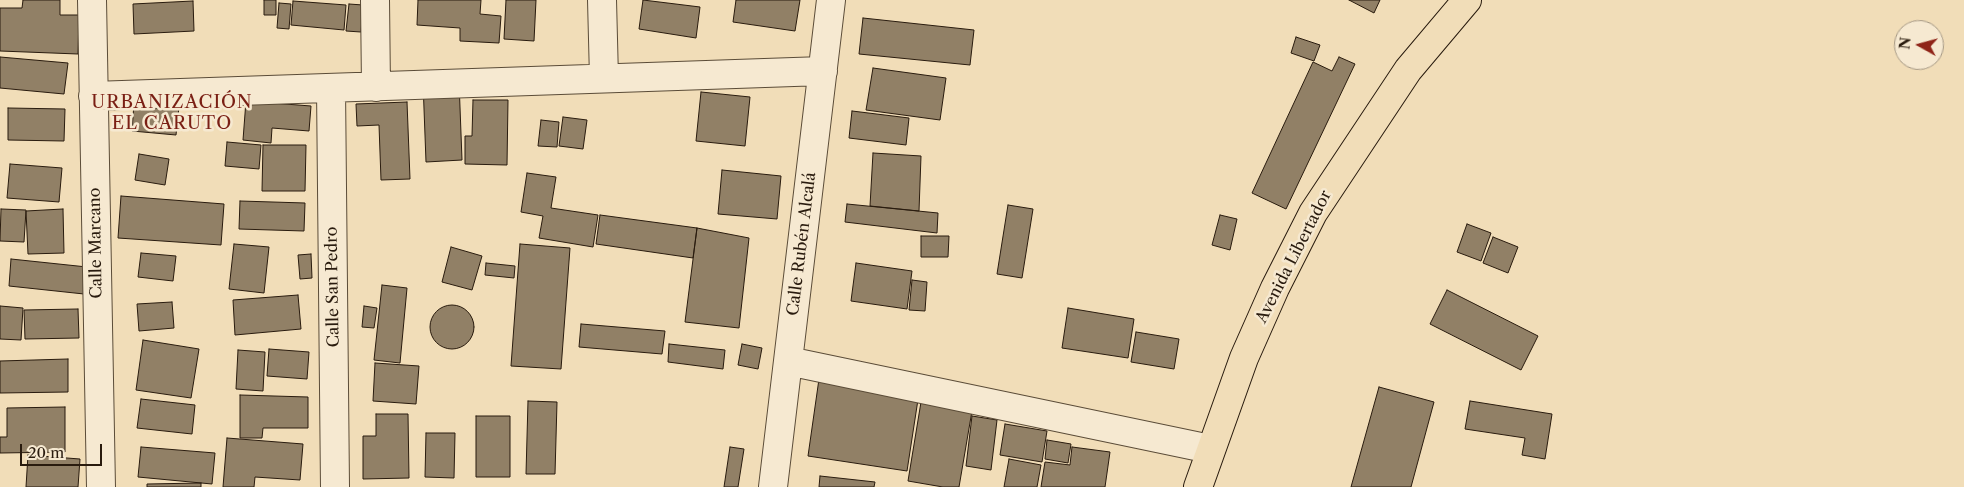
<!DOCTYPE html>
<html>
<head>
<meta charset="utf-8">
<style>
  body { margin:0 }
  #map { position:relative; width:1964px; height:487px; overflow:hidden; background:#f1ddb8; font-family:"Libre Caslon Text",serif }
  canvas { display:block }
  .north { position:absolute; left:1894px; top:20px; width:50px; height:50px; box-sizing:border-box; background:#f6e9d1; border:1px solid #a49783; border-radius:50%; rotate:277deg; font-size:14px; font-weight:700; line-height:20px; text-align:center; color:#291b0e }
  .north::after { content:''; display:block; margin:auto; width:18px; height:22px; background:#8f2418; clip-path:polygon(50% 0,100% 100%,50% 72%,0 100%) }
  .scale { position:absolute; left:20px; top:444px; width:82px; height:22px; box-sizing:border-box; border:2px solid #291b0e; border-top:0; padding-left:6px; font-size:15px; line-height:18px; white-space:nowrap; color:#291b0e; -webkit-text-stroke:4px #f6e9d1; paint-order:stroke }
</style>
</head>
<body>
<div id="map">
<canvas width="1964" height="487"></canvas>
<div class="north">N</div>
<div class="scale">20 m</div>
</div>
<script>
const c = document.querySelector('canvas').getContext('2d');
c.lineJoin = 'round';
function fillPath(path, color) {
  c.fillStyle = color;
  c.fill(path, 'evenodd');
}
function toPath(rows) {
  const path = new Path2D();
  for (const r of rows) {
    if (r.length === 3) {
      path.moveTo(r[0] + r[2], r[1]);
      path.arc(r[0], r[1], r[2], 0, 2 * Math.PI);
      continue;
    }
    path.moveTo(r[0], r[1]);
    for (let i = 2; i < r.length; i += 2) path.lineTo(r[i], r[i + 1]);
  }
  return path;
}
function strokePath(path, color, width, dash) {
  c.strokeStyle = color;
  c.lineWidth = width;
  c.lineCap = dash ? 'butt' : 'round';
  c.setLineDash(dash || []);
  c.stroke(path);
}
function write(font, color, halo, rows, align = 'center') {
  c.font = font + ' "Libre Caslon Text",serif';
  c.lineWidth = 5;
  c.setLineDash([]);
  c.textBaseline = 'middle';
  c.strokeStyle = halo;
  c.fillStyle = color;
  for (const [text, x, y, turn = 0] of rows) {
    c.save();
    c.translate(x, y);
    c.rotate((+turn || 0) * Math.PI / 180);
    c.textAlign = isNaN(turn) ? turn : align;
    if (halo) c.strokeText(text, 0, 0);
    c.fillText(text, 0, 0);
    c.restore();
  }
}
const building = toPath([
  [23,0,60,0,60,15,79,15,78,54,0,51,0,8,22,8,23,0],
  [264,0,276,0,276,15,264,15,264,0],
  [418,0,481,0,480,14,501,16,499,43,460,41,460,28,417,25,418,0],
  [506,0,536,0,534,41,504,39,506,0],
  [643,0,700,7,696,38,639,29,643,0],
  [736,0,800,0,795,31,733,22,736,0],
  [1349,0,1380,0,1374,13,1349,0],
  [193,1,194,31,134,34,133,4,193,1],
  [293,1,346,5,344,30,291,25,293,1],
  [279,3,291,4,289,29,277,28,279,3],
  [349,4,363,5,361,32,346,31,349,4],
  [863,18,974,30,970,65,859,54,863,18],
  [1296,37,1320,45,1314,61,1291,53,1296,37],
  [0,57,68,63,64,94,0,88,0,57],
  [1339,57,1355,64,1286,209,1252,193,1313,62,1332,71,1339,57],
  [873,68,946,78,940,120,866,110,873,68],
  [459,81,462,160,426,162,423,82,459,81],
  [701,92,750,97,745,146,696,141,701,92],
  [473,100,508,100,507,165,465,164,465,136,472,136,473,100],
  [246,101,311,106,309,131,272,128,271,143,243,140,246,101],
  [407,102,410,179,381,180,379,125,357,126,356,104,407,102],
  [134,103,179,107,176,135,132,131,134,103],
  [8,108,65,109,64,141,8,140,8,108],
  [852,111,909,118,906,145,849,138,852,111],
  [563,117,587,120,583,149,559,146,563,117],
  [541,120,559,122,557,147,538,146,541,120],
  [227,142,261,145,259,169,225,166,227,142],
  [263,145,306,145,305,191,262,191,263,145],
  [873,153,921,156,919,211,870,206,873,153],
  [139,154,169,159,165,185,135,180,139,154],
  [10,164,62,168,59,202,7,198,10,164],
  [722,170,781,176,777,219,718,214,722,170],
  [527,173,556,177,551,208,598,215,593,247,539,238,543,216,521,212,527,173],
  [121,196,224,204,221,245,118,238,121,196],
  [240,201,305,203,304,231,239,229,240,201],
  [847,204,938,213,937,233,845,222,847,204],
  [1008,205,1033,209,1022,278,997,274,1008,205],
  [1,209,26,210,24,242,0,241,1,209],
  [63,209,64,253,28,254,26,211,63,209],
  [600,215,697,228,693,258,596,244,600,215],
  [1220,215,1237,219,1230,250,1212,245,1220,215],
  [1467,224,1491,233,1481,261,1457,252,1467,224],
  [697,228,749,238,739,328,685,322,697,228],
  [921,236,949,236,948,257,921,257,921,236],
  [1493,237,1518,247,1508,273,1483,263,1493,237],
  [234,244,269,247,264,293,229,289,234,244],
  [520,244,570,248,561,369,511,366,520,244],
  [451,247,482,256,472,290,442,282,451,247],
  [141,253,176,256,173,281,138,277,141,253],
  [311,254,312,278,300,279,298,255,311,254],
  [11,259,87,267,84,294,9,286,11,259],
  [486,263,515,266,514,278,485,275,486,263],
  [856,263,912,271,907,309,851,301,856,263],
  [912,280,927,282,925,311,909,310,912,280],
  [382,285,407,288,400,363,374,360,382,285],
  [1447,290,1538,336,1521,370,1430,324,1447,290],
  [298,295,301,329,235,335,233,300,298,295],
  [172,302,174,328,139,331,137,304,172,302],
  [452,327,22],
  [0,306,23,308,21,340,0,339,0,306],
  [364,306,377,308,374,328,362,327,364,306],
  [1068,308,1134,319,1128,358,1062,348,1068,308],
  [78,309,79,338,25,339,24,310,78,309],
  [581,324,665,331,662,354,579,347,581,324],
  [1136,332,1179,339,1174,369,1131,362,1136,332],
  [143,340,199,349,191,398,136,390,143,340],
  [669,344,725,350,723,369,668,362,669,344],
  [742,344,762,348,758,369,738,365,742,344],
  [269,349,309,352,307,379,267,376,269,349],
  [238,350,265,352,263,391,236,389,238,350],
  [68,359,68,392,0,393,0,361,68,359],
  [375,363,419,366,416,404,373,401,375,363],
  [819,379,919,393,907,471,808,456,819,379],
  [1379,387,1434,402,1411,487,1351,487,1379,387],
  [240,395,308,397,308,428,263,428,262,438,240,438,240,395],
  [922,396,973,405,959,487,943,487,908,481,922,396],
  [141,399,195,405,192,434,137,428,141,399],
  [528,401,557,402,555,474,526,474,528,401],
  [1470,401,1552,414,1545,459,1522,455,1525,438,1465,429,1470,401],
  [65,407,65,452,0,453,0,437,7,437,7,408,65,407],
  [376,414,408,414,409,478,363,479,363,436,376,436,376,414],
  [476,416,510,416,510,477,476,477,476,416],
  [972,416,997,420,991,470,966,466,972,416],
  [1005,424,1047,431,1042,462,1000,455,1005,424],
  [426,433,455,433,454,478,425,477,426,433],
  [227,438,303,444,300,480,255,477,254,487,223,487,227,438],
  [1047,440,1071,444,1068,463,1045,459,1047,440],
  [141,447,215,453,212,484,138,477,141,447],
  [730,447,744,449,738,487,724,487,730,447],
  [1072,447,1110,452,1105,487,1041,487,1045,462,1070,465,1072,447],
  [28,455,80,459,78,487,26,487,28,455],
  [1009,459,1041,465,1037,487,1004,487,1009,459],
  [820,476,875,482,874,487,819,487,820,476],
  [201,483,201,487,147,487,147,484,201,483]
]);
const minor = toPath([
  [92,0,101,487],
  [375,0,376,87],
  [602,0,604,78],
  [331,88,335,487],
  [93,96,823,71],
  [788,361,1210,449],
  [773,487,831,0]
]);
const trunk = toPath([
  [1198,487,1244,358,1275,288,1313,213,1408,70,1467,0]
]);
const streetNames = [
  ["Calle Marcano",96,243,-91],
  ["Calle Rubén Alcalá",802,244,-83],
  ["Avenida Libertador",1294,257,-63],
  ["Calle San Pedro",333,287,-91]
];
const neighbourhoodNames = [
  ["URBANIZACIÓN",172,103],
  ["EL CARUTO",172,124]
];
fillPath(building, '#918066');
strokePath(building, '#291b0e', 1);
strokePath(minor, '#5b4c38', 30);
strokePath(trunk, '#291b0e', 30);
strokePath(minor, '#f6e9d1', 28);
strokePath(trunk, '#f1ddb8', 28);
write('16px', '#291b0e', '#f6e9d1', streetNames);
c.letterSpacing = '1px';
write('18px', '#7a1f14', '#f6e9d1', neighbourhoodNames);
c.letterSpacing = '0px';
</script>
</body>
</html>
